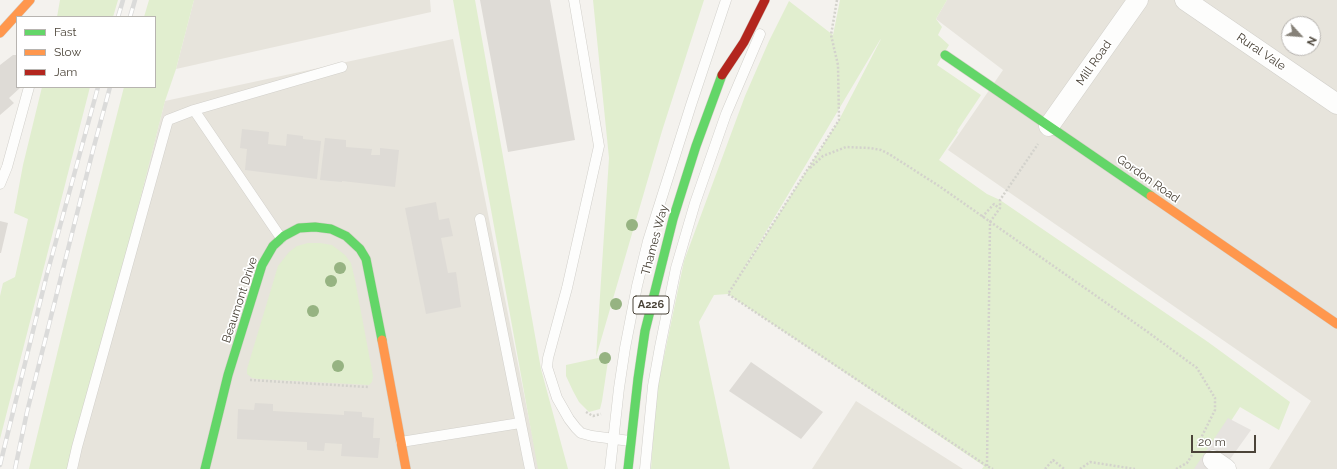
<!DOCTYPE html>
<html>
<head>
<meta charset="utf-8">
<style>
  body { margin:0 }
  #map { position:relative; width:1337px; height:469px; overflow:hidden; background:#f4f2ee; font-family:Raleway,sans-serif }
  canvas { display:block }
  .legend { position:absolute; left:16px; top:16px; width:140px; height:72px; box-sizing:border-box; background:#fff; border:1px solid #b7b4b0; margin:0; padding:5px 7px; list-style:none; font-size:12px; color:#4b4439 }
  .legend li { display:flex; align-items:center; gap:8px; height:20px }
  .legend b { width:20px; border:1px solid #b7b4b0 }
  .north { position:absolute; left:1281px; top:16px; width:40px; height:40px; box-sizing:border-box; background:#fff; border:1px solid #b7b4b0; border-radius:50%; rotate:116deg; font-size:11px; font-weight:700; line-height:16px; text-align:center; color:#4b4439 }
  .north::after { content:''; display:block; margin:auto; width:14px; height:18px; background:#868178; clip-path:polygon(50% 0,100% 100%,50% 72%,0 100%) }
  .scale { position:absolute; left:1191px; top:435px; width:65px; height:18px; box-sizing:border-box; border:2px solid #4b4439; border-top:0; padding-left:5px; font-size:12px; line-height:14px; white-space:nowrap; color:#4b4439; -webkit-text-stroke:3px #fff; paint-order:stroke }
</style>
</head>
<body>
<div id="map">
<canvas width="1337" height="469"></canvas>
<ul class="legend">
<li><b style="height:5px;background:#63d668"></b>Fast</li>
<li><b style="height:5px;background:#ff974d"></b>Slow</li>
<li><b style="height:5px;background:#b3261e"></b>Jam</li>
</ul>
<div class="north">N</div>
<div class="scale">20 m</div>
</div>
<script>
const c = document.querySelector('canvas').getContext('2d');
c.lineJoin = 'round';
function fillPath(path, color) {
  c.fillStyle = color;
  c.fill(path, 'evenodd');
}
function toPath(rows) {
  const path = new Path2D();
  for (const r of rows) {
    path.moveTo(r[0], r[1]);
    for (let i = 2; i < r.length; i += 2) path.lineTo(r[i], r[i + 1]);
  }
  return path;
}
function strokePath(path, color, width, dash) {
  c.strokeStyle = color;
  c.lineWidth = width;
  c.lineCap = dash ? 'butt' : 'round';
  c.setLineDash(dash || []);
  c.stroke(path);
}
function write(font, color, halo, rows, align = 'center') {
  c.font = font + ' Raleway,sans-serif';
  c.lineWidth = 3.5;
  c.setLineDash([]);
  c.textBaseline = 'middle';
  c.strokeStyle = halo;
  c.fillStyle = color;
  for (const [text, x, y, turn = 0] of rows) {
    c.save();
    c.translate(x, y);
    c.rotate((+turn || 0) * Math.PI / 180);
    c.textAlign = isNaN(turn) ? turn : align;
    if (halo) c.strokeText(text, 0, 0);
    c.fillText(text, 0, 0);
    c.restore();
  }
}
const residential = toPath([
  [194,0,430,0,431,12,176,69],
  [947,0,1337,0,1337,469,1269,469,1311,401,948,150,1003,70,936,19],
  [1289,24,1313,24,1313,48,1289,48],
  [453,39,539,469,73,469,80,435,165,101],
  [856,401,963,469,812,469]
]);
const green = toPath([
  [60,0,118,0,113,17,57,17],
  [149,0,194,0,176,69,165,101,72,469,29,469,85,239,124,87,155,87,155,17,144,17],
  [453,0,475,0,541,369,568,469,538,469],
  [593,0,704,0,662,131,596,357,609,158],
  [840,0,947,0,936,19,942,27,938,35,949,45,937,65,981,95,957,131,958,132,939,160,987,194,1000,200,1208,342,1290,402,1279,430,1240,407,1200,469,982,469,984,466,728,294,714,295,699,322,730,469,651,469,656,395,684,261,745,96,769,41,789,1,833,35],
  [881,39,839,120,739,277,880,40],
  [42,87,90,87,0,439,0,296,3,283,15,277,28,219,14,213,23,165],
  [308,243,320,243,332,245,345,255,351,263,355,280,373,376,372,382,369,385,258,379,252,378,247,374,247,369,278,266,289,252,297,246],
  [598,358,608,361,602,401,600,409,589,412,579,402,573,391,566,376,566,365]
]);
const parking = toPath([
  [1228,418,1251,430,1223,469,1194,469]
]);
const building = toPath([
  [480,0,550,0,575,140,508,152],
  [13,55,17,55,17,87,21,87,9,98,14,103,0,115,0,65],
  [242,129,269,132,268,144,286,146,287,134,303,136,303,139,321,141,317,179,245,170,247,149,240,148],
  [325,138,346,140,346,147,372,149,371,155,380,155,380,148,399,150,395,187,342,181,342,182,320,180],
  [436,202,439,220,449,218,453,236,441,238,448,273,456,272,461,307,426,314,405,208],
  [0,221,8,223,1,253,0,253],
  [751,362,823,412,801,439,729,391],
  [255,403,273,404,273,411,344,415,344,411,362,412,362,417,374,418,373,438,380,438,378,458,341,456,342,444,325,443,324,451,307,450,307,442,237,439,238,409,254,410]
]);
const path = toPath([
  [837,0,831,35,838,65,839,120,728,294,987,466,993,469],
  [810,168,823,156,846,147,870,148,881,150,889,154,939,186,1145,330,1197,368,1215,398,1215,410,1197,446],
  [982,217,994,204,999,208],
  [250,380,368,387],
  [586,412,593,416,601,414],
  [987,466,990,222,1000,208,1000,200,1038,144],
  [1045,469,1053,460,1064,469],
  [1080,469,1090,462,1135,469],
  [1176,469,1187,463,1192,455]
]);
const lane = toPath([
  [574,0,599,146,567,288,548,358,547,367,557,398,569,419,576,428,581,433,592,436,630,441],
  [194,110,342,67],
  [0,184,7,167,29,87],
  [480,219,530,469],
  [401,442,520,423],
  [72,469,77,447,168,120,194,110,281,238],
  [610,469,619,388,625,348,637,286,648,241,691,105,726,0],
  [645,469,653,386,660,347,676,268,695,203,726,114,760,34]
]);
const street = toPath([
  [1185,0,1337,104],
  [1049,126,1138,0],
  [1213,460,1226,469]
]);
const fast = toPath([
  [945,55,1151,196],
  [205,469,228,375,262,265,273,246,284,236,299,228,315,227,331,229,346,236,360,249,366,259,382,340],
  [628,469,638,379,645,331,673,219,696,146,722,75]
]);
const slow = toPath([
  [0,33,30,0],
  [1151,196,1337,324],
  [382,340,406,469]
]);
const jam = toPath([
  [722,75,744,42,765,0]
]);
const rail = toPath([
  [118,17,123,0],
  [130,17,135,0],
  [0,465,47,274,98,87],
  [15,469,27,412,93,150,110,87]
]);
const trees = [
  [632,225],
  [340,268],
  [331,281],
  [616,304],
  [313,311],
  [605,358],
  [338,366]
];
const shields = [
  [651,305,36]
];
const shieldNames = [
  ["A226",651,305]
];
const streetNames = [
  ["Rural Vale",1261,52,34],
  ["Mill Road",1094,63,-55],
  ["Gordon Road",1148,179,35],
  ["Thames Way",655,240,-75],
  ["Beaumont Drive",240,300,-72]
];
fillPath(residential, '#e7e4dc');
fillPath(green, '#e1eecf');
fillPath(parking, '#e6e3df');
fillPath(building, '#dedbd6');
strokePath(lane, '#d2d0cb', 11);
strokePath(street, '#d2d0cb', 21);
strokePath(fast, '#d3cfc5', 10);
strokePath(slow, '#d3cfc5', 10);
strokePath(jam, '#d3cfc5', 10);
strokePath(path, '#d3d2cc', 2.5, [2, 2]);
strokePath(lane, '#fdfdfc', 10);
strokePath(street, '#fdfdfc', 20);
strokePath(fast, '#63d668', 9);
strokePath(slow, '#ff974d', 9);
strokePath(jam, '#b3261e', 9);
strokePath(rail, '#dbdbda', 4.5);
strokePath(rail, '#fff', 3, [9]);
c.fillStyle = '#96b382';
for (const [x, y] of trees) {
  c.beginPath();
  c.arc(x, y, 6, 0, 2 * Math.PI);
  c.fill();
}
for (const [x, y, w] of shields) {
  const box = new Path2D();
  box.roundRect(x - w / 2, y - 9, w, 18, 3);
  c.fillStyle = '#fff';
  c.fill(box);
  strokePath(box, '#4b4439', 1);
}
write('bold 11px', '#4b4439', null, shieldNames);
write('12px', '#4b4439', '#fff', streetNames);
</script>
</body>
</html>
